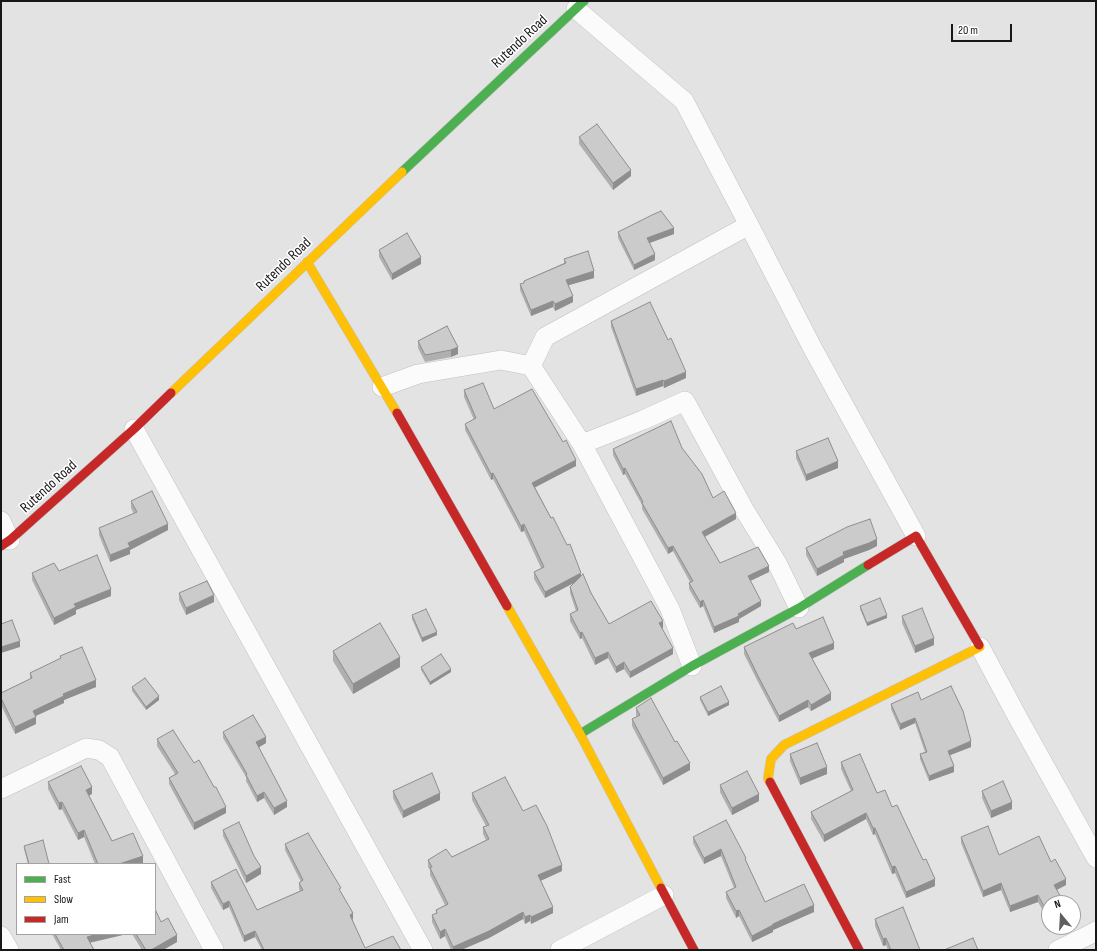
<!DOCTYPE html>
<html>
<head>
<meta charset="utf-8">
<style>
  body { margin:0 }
  #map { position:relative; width:1097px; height:951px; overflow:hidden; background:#e3e3e4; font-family:"Sofia Sans Condensed",sans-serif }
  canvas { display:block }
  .frame { position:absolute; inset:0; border:2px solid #171718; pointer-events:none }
  .legend { position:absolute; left:16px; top:863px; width:140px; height:72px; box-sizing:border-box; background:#fff; border:1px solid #a2a2a3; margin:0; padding:5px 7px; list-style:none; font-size:12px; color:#171718 }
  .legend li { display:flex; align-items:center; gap:8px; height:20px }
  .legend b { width:20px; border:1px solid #a2a2a3 }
  .north { position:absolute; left:1041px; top:895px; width:40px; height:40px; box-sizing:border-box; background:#fff; border:1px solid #a2a2a3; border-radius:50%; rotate:342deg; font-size:11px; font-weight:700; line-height:16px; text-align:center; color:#171718 }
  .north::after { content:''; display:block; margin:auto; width:14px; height:18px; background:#5e5e5f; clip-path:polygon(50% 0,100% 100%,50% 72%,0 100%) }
  .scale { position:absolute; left:951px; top:24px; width:61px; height:18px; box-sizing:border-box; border:2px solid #171718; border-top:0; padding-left:5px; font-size:12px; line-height:14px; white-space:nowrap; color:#171718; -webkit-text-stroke:3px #fff; paint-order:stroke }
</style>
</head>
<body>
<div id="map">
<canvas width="1097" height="951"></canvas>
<div class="frame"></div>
<ul class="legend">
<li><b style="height:5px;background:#4caf50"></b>Fast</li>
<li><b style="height:5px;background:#ffc107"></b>Slow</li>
<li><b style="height:5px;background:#c62828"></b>Jam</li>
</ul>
<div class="north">N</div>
<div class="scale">20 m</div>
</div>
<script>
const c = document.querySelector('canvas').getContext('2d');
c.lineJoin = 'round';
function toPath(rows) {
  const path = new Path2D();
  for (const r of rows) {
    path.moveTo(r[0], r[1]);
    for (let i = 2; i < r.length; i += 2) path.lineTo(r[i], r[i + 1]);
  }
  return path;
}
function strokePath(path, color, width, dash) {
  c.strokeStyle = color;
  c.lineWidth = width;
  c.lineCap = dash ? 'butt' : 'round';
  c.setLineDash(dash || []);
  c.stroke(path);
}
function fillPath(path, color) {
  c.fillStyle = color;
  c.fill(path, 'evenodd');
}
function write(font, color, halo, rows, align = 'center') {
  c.font = font + ' "Sofia Sans Condensed",sans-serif';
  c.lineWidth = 3;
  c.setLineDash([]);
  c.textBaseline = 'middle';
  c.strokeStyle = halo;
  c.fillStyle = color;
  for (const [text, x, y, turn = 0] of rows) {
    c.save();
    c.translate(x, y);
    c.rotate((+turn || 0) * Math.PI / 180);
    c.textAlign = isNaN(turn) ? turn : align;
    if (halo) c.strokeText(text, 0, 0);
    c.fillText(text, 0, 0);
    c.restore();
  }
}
const street = toPath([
  [576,9,684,101,749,225,813,349,916,536],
  [531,366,545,337,749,225],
  [382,387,418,374,501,360,531,366,582,444,643,420,685,401,745,511,777,563,799,608],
  [134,429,423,950],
  [582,444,670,609,692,666],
  [1,521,10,540],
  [980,647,1018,718,1096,858],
  [1,789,86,748,99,750,110,757,214,950],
  [1,936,9,950],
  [560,950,664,895],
  [1058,950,1089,935,1096,931]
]);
const fast = toPath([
  [402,172,584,1],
  [580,734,692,666,799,608,868,565]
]);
const slow = toPath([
  [307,262,397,413],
  [171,393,402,172],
  [507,606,580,734,661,888],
  [770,782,768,778,771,759,784,745,980,647,979,645]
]);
const jam = toPath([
  [397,413,507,606],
  [1,546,10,540,134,429,171,393],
  [868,565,916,536,979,645],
  [770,782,859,950],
  [661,888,694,950]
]);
const wall = toPath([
  [579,137,631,176,613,190,579,144],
  [618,232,674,234,649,243,655,260,634,270,618,238],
  [379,250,421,264,392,280,379,257],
  [564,259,594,278,568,285,573,302,555,311,553,307,531,316,520,290,520,284,524,283,524,281,564,263],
  [611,321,668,340,686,378,664,388,663,386,636,396,611,327],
  [447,326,458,354,451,357,425,362,418,348,418,341],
  [464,390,494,409,576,466,535,487,581,575,609,624,663,628,662,628,673,654,630,678,624,669,616,673,608,658,595,665,582,638,580,639,570,621,570,614,576,611,570,593,570,587,574,583,545,598,534,579,534,572,541,568,524,531,521,532,493,479,491,480,465,430,465,424,474,420,464,397],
  [682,448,713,498,736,519,705,537,720,563,769,572,750,581,761,606,739,619,739,622,714,633,703,606,700,608,689,589,689,583,690,582,673,551,668,554,642,509,642,505,625,474,623,475,613,455,613,449],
  [796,451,838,468,806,481,796,458],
  [131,501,168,530,130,550,130,554,110,562,99,535,99,528,134,514,131,508],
  [877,546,869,550,844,559,844,562,817,576,806,555,806,548],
  [59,571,111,596,76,610,76,614,54,625,32,580,32,573],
  [179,593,214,602,186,615,179,600],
  [860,606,887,618,867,626,860,609],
  [412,615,437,635,422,642,412,619],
  [902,616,934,645,915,653,902,623],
  [796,629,834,649,812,658,831,700,811,711,808,707,779,722,758,682,744,654,744,647],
  [333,651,400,667,353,694,333,661],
  [60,656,96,687,64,700,64,703,36,716,36,724,15,734,1,705,1,693,30,679,30,673,60,659],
  [421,667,451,672,430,685,421,670],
  [132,687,159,700,146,710,132,691],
  [700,697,729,705,708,716,700,700],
  [921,700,971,747,950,755,954,772,929,781,920,759,920,754,925,752,915,723,900,730,891,709,891,704],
  [636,708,675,742,690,770,663,785,632,726,632,719,637,717,636,715],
  [223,732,266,743,259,747,287,807,274,815,264,798,257,802,246,781,246,777,223,738],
  [157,739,194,763,214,787,226,813,194,830,169,784,169,778,175,774,157,746],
  [790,754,827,774,800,785,790,761],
  [841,762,877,793,892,807,923,860,935,886,906,898,895,873,892,874,875,834,873,835,866,819,824,842,811,819,811,812,851,791,841,769],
  [48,782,92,794,89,795,112,841,143,863,140,864,95,864,84,837,78,840,62,809,59,810,48,789],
  [720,785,759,801,732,815,720,792],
  [393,791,440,800,403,818,393,798],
  [982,791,1012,809,991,818,982,798],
  [472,793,523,811,562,871,540,881,553,913,531,924,530,921,525,924,523,919,489,938,461,950,451,950,445,936,440,939,432,922,432,915,436,913,436,910,445,905,430,875,430,870,428,867,428,860,452,857,486,840,483,834,483,827,486,826,472,800],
  [223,830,261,874,246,883,223,836],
  [693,837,746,861,765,902,814,912,773,930,773,932,752,942,739,916,736,918,726,898,726,892,734,888,721,856,704,864,693,843],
  [961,837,999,855,1066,885,1057,890,1063,903,1049,903,1049,915,1046,916,1038,902,1010,912,1001,890,983,897,961,843],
  [285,844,341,893,353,919,352,920,365,948,401,950,262,950,255,937,244,942,229,907,223,910,211,888,211,882,257,910,300,891,299,889,299,883,301,882,285,850],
  [24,846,49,864,28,864,24,849],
  [875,919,920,950,888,950,886,945,883,946,875,926],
  [161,922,177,942,163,950,142,950,132,934,155,934],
  [52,934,127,934,90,943,94,950,61,950]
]);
const shadedWall = toPath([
  [631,170,631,176,613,190,613,183],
  [674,228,674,234,647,244,647,238],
  [655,254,655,260,634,270,634,265],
  [421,257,421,264,392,280,392,274],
  [594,271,594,278,566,286,566,280],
  [573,296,573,302,555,311,555,304],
  [553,301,553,307,531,316,531,310],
  [458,347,458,354,451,357,451,350],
  [686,372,686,378,664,388,664,381],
  [663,380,663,386,636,396,636,389],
  [576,460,576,466,532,489,532,483],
  [838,461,838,468,806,481,806,475],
  [625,468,625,474,623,475,623,469],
  [493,473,493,479,491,480,491,474],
  [736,513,736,519,702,538,702,532],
  [168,524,168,530,130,550,130,554,110,562,110,555,128,543],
  [524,524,524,531,521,532,521,526],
  [877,539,877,546,869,550,844,559,844,562,817,576,817,569,843,552],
  [673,546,673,551,668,554,668,548],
  [769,566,769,572,748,582,748,576],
  [581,573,581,579,545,598,545,592],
  [111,589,111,596,76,610,76,614,54,625,54,618,74,604],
  [214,595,214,602,186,615,186,608],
  [703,600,703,606,700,608,700,602],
  [761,601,761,606,739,619,739,622,714,633,714,627],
  [887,615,887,618,867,626,867,623],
  [663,621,663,628,659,630,659,623],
  [437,632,437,635,422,642,422,638],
  [582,632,582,638,580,639,580,633],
  [934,638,934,645,915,653,915,646],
  [20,641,20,647,1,653,1,647],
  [834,643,834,649,809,660,809,653],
  [673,648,673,654,630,678,630,672],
  [608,652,608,658,595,665,595,658],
  [400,657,400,667,353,694,353,684],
  [624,662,624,669,616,673,616,667],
  [451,669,451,672,430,685,430,682],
  [96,680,96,687,64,700,64,703,33,717,33,711,63,694],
  [831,693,831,700,811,711,811,705],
  [159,696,159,700,146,710,146,707],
  [808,700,808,707,779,722,779,716],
  [729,702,729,705,708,716,708,712],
  [36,717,36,724,15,734,15,727],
  [915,718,915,723,900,730,900,724],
  [266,737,266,743,256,749,256,742],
  [971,741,971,747,948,756,948,751],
  [690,763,690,770,663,785,663,778],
  [954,766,954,772,929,781,929,776],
  [827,767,827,774,800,785,800,778],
  [92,787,92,794,86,797,86,790],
  [264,792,264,798,257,802,257,796],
  [440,793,440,800,403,818,403,811],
  [759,794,759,801,732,815,732,808],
  [287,801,287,807,274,815,274,808],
  [62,802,62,809,59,810,59,803],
  [1012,802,1012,809,991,818,991,811],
  [226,807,226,813,194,830,194,823],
  [866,813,866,819,824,842,824,835],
  [873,828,875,828,875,834,873,835],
  [84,830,84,837,78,840,78,833],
  [721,849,721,856,704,864,704,858],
  [143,856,143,863,140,864,119,864],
  [562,865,562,871,538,882,538,875],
  [895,866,895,873,892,874,892,867],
  [261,867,261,874,246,883,246,876],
  [935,879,935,886,906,898,906,892],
  [1066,879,1066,885,1054,891,1054,885],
  [1001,883,1001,890,983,897,983,891],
  [1038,895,1038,902,1010,912,1010,906],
  [229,901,229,907,223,910,223,904],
  [814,905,814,912,773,930,773,932,752,942,752,936,773,924],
  [553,907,553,913,531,924,531,917],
  [1049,909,1049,915,1046,916,1046,910],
  [739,910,739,916,736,918,736,911],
  [523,912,523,919,489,938,461,950,453,950,453,947],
  [353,913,353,919,350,921,350,915],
  [530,915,530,921,525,924,525,917],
  [445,929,445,936,440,939,440,932],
  [255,931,255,937,244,942,244,936],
  [98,934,127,934,87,943,87,937],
  [177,935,177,942,163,950,151,950],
  [886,938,886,945,883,946,883,939]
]);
const building = toPath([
  [597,124,631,170,613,183,579,137,597,124],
  [661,211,674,228,647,238,655,254,634,265,618,232,652,215,661,211],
  [407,233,421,257,392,274,379,250,407,233],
  [588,251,594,271,566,280,573,296,555,304,553,301,531,310,520,284,524,283,524,281,566,263,564,259,588,251],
  [650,302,668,340,671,338,686,372,664,381,663,380,636,389,611,321,650,302],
  [447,326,458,347,451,350,425,355,418,341,447,326],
  [483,383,494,409,532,389,563,442,566,440,576,460,532,483,551,518,553,517,567,545,570,544,581,573,545,592,534,572,544,567,524,524,521,526,493,473,491,474,465,424,476,418,464,390,483,383],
  [671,421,682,448,702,474,713,498,724,491,736,513,702,532,720,563,758,547,769,566,748,576,761,601,738,614,739,616,714,627,703,600,700,602,689,583,693,581,673,546,668,548,642,503,643,502,625,468,623,469,613,449,671,421],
  [828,438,838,461,806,475,796,451,828,438],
  [152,491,168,524,128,543,130,547,110,555,99,528,137,512,131,501,152,491],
  [870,519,877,539,869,543,843,552,844,555,817,569,806,548,847,527,870,519],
  [97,555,111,589,74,604,76,607,54,618,32,573,54,563,59,571,97,555],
  [583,574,591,593,609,624,651,601,663,621,659,623,673,648,630,672,624,662,616,667,608,652,595,658,582,632,580,633,570,614,578,610,570,587,583,574],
  [207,581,214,595,186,608,179,593,207,581],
  [880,598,887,615,867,623,860,606,880,598],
  [922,608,934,638,915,646,902,616,922,608],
  [426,609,437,632,422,638,412,615,426,609],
  [823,617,834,643,809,653,831,693,811,705,808,700,779,716,758,676,744,647,793,623,796,629,823,617],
  [12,620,20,641,1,647,1,624,12,620],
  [380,623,400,657,353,684,333,651,380,623],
  [82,647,96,680,63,694,64,696,33,711,36,717,15,727,1,698,1,693,32,678,30,673,61,658,60,656,82,647],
  [441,654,451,669,430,682,421,667,441,654],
  [145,678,159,696,146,707,132,687,145,678],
  [721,686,729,702,708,712,700,697,721,686],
  [951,686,963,711,971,741,948,751,954,766,929,776,920,754,927,752,915,718,900,724,891,704,918,692,921,700,951,686],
  [651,698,675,742,677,741,690,763,663,778,632,719,640,715,636,708,651,698],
  [253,715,266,737,256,742,287,801,274,808,264,792,257,796,246,775,247,774,223,732,253,715],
  [173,730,194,763,199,760,214,787,216,787,226,807,194,823,169,778,178,773,157,739,173,730],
  [817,743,827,767,800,778,790,754,817,743],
  [860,754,877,793,885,790,892,807,897,805,923,860,926,859,935,879,906,892,895,866,892,867,875,828,873,828,866,813,824,835,811,812,853,790,841,762,860,754],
  [81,766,92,787,86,790,112,841,133,833,143,856,119,864,98,864,84,830,78,833,62,802,59,803,48,782,81,766],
  [747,771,759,794,732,808,720,785,747,771],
  [432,773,440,793,403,811,393,791,432,773],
  [505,777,523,811,536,805,547,826,562,865,538,875,553,907,531,917,530,915,525,917,523,912,489,931,453,947,445,929,440,932,432,915,437,913,436,910,448,904,430,868,432,867,428,860,446,849,452,857,489,839,483,827,489,825,472,793,505,777],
  [1003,781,1012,802,991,811,982,791,1003,781],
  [726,820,746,858,745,859,765,902,804,884,814,905,773,924,773,925,752,936,739,910,736,911,726,892,736,887,721,849,704,858,693,837,726,820],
  [239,822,254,856,261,867,246,876,223,830,239,822],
  [988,826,999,855,1039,836,1051,862,1055,859,1066,879,1054,885,1063,901,1059,903,1049,903,1049,909,1046,910,1038,895,1010,906,1001,883,983,891,961,837,988,826],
  [308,833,341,888,339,889,353,913,350,915,365,948,393,936,401,950,264,950,255,931,244,936,229,901,223,904,211,882,236,869,257,910,303,890,299,883,303,880,285,844,308,833],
  [43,840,49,864,29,864,24,846,43,840],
  [903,907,920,950,891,950,886,938,883,939,875,919,903,907],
  [155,909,161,922,168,918,177,935,151,950,146,950,136,934,155,934,155,909],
  [55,934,98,934,87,937,94,950,64,950,55,934],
  [973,938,978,950,944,950,973,938]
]);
const streetNames = [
  ["Rutendo Road",520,42,-43],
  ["Rutendo Road",284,265,-44],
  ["Rutendo Road",49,487,-42]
];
strokePath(street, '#c1c1c2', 20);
strokePath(fast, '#c1c1c2', 10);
strokePath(slow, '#c1c1c2', 10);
strokePath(jam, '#c1c1c2', 10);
strokePath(street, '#fbfbfb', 19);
strokePath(fast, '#4caf50', 9);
strokePath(slow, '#ffc107', 9);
strokePath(jam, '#c62828', 9);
fillPath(wall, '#afafaf');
fillPath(shadedWall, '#8e8e8e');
fillPath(building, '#cbcbcb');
strokePath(building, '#8e8e8e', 1);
write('15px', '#171718', '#fff', streetNames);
</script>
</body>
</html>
